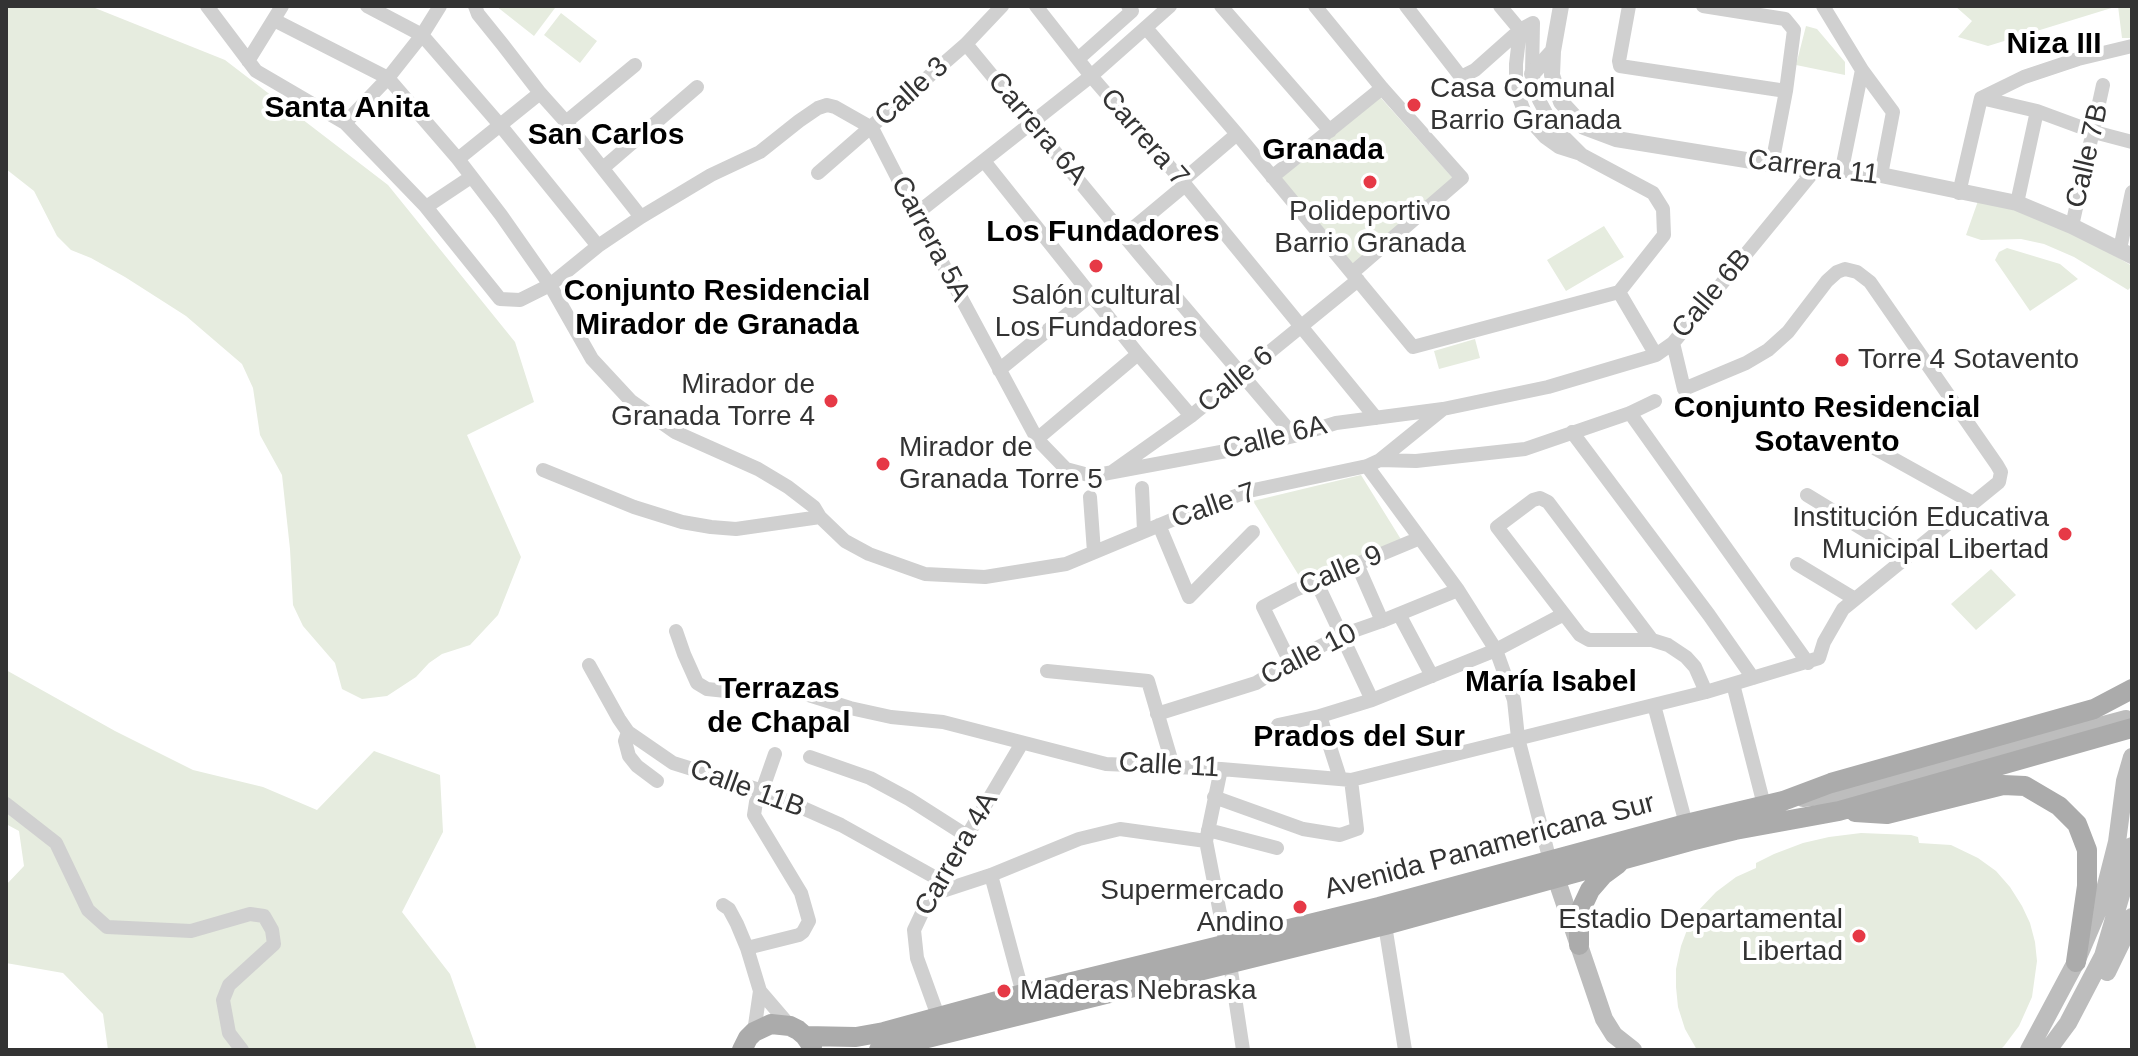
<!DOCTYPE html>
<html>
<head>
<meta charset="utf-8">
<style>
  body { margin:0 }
  #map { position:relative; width:2138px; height:1056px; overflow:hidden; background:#fff; font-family:Helvetica,sans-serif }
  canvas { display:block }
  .frame { position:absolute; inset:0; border:8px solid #333; pointer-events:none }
</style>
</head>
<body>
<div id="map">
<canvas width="2138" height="1056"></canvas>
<div class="frame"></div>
</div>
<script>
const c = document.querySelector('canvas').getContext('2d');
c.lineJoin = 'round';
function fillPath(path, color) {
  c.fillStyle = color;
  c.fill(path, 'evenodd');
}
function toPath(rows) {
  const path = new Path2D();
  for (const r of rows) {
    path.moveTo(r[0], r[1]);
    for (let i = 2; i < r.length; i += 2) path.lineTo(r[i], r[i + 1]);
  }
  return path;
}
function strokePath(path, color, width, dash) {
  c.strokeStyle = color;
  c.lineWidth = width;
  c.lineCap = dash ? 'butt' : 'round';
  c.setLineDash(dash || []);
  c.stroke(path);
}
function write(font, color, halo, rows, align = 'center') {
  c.font = font + ' Helvetica,sans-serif';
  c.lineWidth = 8;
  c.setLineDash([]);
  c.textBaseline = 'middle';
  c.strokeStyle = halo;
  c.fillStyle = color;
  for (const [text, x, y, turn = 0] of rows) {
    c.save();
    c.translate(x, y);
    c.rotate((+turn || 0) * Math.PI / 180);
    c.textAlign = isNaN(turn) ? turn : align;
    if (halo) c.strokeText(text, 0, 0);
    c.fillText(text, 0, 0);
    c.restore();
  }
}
const green = toPath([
  [6,6,90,6,225,60,388,185,515,342,534,402,467,435,521,557,498,615,470,645,442,654,429,663,416,677,387,696,362,699,342,689,335,663,303,626,293,605,290,549,282,475,260,435,253,388,242,364,186,316,125,277,91,258,71,250,57,236,34,191,6,169],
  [496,6,552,6,555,8,534,36],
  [1955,6,2132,6,2132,38,2122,38,2118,6,1988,46,1958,37,1972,21],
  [561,13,597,41,580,63,544,35],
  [1806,26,1817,29,1845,62,1845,75,1796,65],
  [1380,97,1460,186,1359,271,1279,178],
  [1978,201,2004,205,2092,242,2132,266,2132,286,2128,290,2074,257,2044,244,2021,239,1981,240,1966,235],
  [1604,226,1624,257,1566,291,1547,260],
  [2007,248,2060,264,2078,279,2030,311,1995,260,1999,252],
  [1475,339,1480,358,1439,369,1434,351],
  [1361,475,1402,541,1301,579,1253,501],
  [1991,569,2016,595,1976,630,1951,604],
  [6,670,115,731,193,770,263,787,317,810,374,751,440,775,443,832,402,912,450,974,477,1050,108,1050,103,1014,63,973,6,963,6,885,24,866,19,831,6,824],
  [1861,833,1911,835,1918,837,1919,843,1951,845,1978,858,1996,871,2010,887,2022,906,2030,923,2035,942,2037,961,2032,997,2019,1026,2004,1046,2000,1050,1697,1050,1685,1029,1678,1007,1676,987,1676,969,1681,946,1687,930,1698,911,1716,892,1736,877,1756,868,1756,863,1774,854,1803,843,1829,837]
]);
const minor = toPath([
  [207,6,256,71,345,123,426,207,500,299,520,300,550,285,598,246,641,217,711,175,760,152,799,121,818,108,827,105,835,107,872,128,916,214,1037,439,1066,469,1092,476,1237,449,1294,436,1336,423,1443,409,1548,387,1656,355,1673,343,1814,171],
  [367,6,422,35,500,125,598,246],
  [475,6,478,14,503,45,540,93,566,122,641,217],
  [1036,6,1091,76,1182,181,1376,418],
  [1221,6,1330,131],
  [1315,6,1382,88,1462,178,1352,273],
  [1406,6,1461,77,1475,70,1520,30,1533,23,1532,74,1539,100,1553,126,1582,155,1653,193,1663,209,1664,235,1619,292],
  [1500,6,1520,30,1516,64,1516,90,1526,116,1545,137,1559,147,1578,153],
  [1629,6,1619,61,1620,66,1786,91],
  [1703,6,1785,19,1794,30,1786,91,1772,164],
  [1823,6,1862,70,1893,112,1881,175],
  [274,20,388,78,458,159,501,215,550,285,592,359,631,401,675,432,758,469,788,487,814,507,820,517,845,541,869,554,925,574,985,577,1066,564,1179,517,1249,491,1367,466,1380,460,1443,409],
  [1146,28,1237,134,1413,347,1619,292],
  [966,44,1140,255,1294,436],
  [1078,59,1132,11,1128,6],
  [248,61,282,6],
  [1981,98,2024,77,2078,59,2132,46],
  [1981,98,2037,111,2094,132,2132,142],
  [566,122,635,65],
  [345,123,388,78,422,35,440,6],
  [458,159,540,93],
  [984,161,1138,354,1191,416],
  [603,168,697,87],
  [1842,169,1862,70],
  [818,173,966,44,1002,6],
  [1272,177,1382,88],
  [1182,181,1237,134],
  [1959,193,1981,98],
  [2017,203,2037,111],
  [426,207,471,177],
  [916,214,1091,76,1170,6],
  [2072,226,2103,85],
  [1125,235,1185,185],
  [2120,249,2132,192],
  [1619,292,1656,355],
  [999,370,1091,295],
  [1630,413,1808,663],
  [1572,432,1709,615,1753,678],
  [1856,438,1973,503],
  [1037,439,1138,354],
  [1380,460,1416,461,1525,449,1630,413,1655,401],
  [1367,466,1458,590,1496,650,1514,700,1518,738,1550,861],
  [543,470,634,507,682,522,711,527,736,529,820,517],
  [1112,472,1191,416,1358,280],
  [1142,488,1144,531],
  [1807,495,1907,556],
  [1090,497,1094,552],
  [1159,525,1189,597,1253,532],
  [1357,564,1382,621],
  [1797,564,1855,599],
  [1316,581,1372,700],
  [1399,614,1432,676],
  [676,631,684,654,697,683,707,689,726,691,783,687,850,708,891,717,943,722,1106,764,1221,769,1351,780,1706,692,1819,658,1824,642,1843,609,1999,482,2001,472,1997,465,1870,282,1857,272,1845,269,1837,272,1827,281,1788,332,1768,350,1746,363,1684,389,1673,343],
  [1652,640,1548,502,1540,498,1533,500,1497,527,1580,635,1589,640,1652,640,1668,645,1686,657,1695,667,1706,692],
  [1290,662,1263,607,1295,590,1420,538],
  [589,665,619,719,628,732,673,763,769,793,841,825,938,879],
  [1047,671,1148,681,1173,766],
  [1733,684,1764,805],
  [1654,705,1686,824],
  [1157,714,1256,683,1290,662,1342,635,1382,621,1458,590],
  [1320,716,1340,778],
  [1278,725,1320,716,1372,700,1496,650,1564,614],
  [628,732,625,741,629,756,637,766,657,781],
  [810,757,870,778,909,799,967,836],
  [1221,769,1206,841,1226,944],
  [1214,797,1303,829,1340,835,1357,829,1351,780],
  [6,804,56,843,88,910,107,927,191,931,250,914,264,916,272,930,274,944,229,985,223,1000,229,1033,242,1050],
  [1208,830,1277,848],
  [991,875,1023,994],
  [930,895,991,875,1079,839,1120,829,1206,841],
  [723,905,729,909,737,924,747,948,760,991,790,1026],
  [1385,925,1405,1050],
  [747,948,799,935,803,932,809,921,801,893,754,815,756,802,762,791,775,754],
  [1230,964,1243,1050],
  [938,1016,917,958,914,930,938,879,967,836,1022,743],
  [754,1032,760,991]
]);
const tertiary = toPath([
  [1561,6,1553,51,1552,75,1561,102,1584,127,1616,139,1814,171,1842,169,1881,175,2017,203,2072,226,2132,256],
  [1532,74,1553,51]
]);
const secondary = toPath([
  [1803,798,1849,793,2126,719],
  [1552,866,1604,1019,1614,1035,1633,1050],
  [2107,972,2126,933,2132,917],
  [2029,1050,2076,962,2102,901,2117,842,2125,781,2132,757],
  [2048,1050,2068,1023,2103,956,2126,878,2132,846]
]);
const primary = toPath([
  [1855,812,1887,814,2003,785,2025,786,2059,806,2077,824,2087,850,2087,886,2076,962],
  [1579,945,1579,926,1582,907,1590,890,1603,875,1618,864],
  [805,1036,856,1037,884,1032,1023,994,1379,907,1686,824,1783,801,1831,783,2094,709,2132,689],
  [742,1050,748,1038,754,1032,771,1024,790,1026,798,1030,805,1036,812,1046],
  [879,1050,1385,925,1690,841,1735,830,1839,811,2132,728]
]);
const markers = [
  [1414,105,8,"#e63946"],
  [1370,182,8,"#e63946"],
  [1096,266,8,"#e63946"],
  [1842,360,8,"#e63946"],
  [831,401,8,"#e63946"],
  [883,464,8,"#e63946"],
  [2065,534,8,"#e63946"],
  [1300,907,8,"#e63946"],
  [1859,936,8,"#e63946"],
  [1004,991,8,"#e63946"]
];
const poiNames = [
  ["Casa Comunal",1430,89],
  ["Barrio Granada",1430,121],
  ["Polideportivo",1370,212,"center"],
  ["Barrio Granada",1370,244,"center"],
  ["Salón cultural",1096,296,"center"],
  ["Los Fundadores",1096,328,"center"],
  ["Torre 4 Sotavento",1858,360],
  ["Mirador de",815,385,"right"],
  ["Granada Torre 4",815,417,"right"],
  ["Mirador de",899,448],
  ["Granada Torre 5",899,480],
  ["Institución Educativa",2049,518,"right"],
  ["Municipal Libertad",2049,550,"right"],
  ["Supermercado",1284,891,"right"],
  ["Andino",1284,923,"right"],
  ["Estadio Departamental",1843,920,"right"],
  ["Libertad",1843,952,"right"],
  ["Maderas Nebraska",1020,991]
];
const streetNames = [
  ["Calle 3",912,92,-42],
  ["Carrera 6A",1037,129,50],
  ["Carrera 7",1144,138,49],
  ["Calle 7B",2088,156,-77],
  ["Carrera 11",1813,168,7],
  ["Carrera 5A",930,239,62],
  ["Calle 6B",1712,294,-50],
  ["Calle 6",1236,380,-39],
  ["Calle 6A",1275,438,-14],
  ["Calle 7",1214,506,-19],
  ["Calle 9",1341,571,-23],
  ["Calle 10",1309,655,-27],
  ["Calle 11",1169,766,3],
  ["Calle 11B",747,789,20],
  ["Avenida Panamericana Sur",1490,847,-15],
  ["Carrera 4A",957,854,-60]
];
const neighbourhoodNames = [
  ["Niza III",2054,45],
  ["Santa Anita",347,109],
  ["San Carlos",606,136],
  ["Granada",1323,151],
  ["Los Fundadores",1103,233],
  ["Conjunto Residencial",717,292],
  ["Mirador de Granada",717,326],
  ["Conjunto Residencial",1827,409],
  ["Sotavento",1827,443],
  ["María Isabel",1551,683],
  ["Terrazas",779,690],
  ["de Chapal",779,724],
  ["Prados del Sur",1359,738]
];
fillPath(green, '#e6ecdf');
strokePath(minor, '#d0d0d0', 14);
strokePath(tertiary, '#d0d0d0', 16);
strokePath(secondary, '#bdbdbd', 18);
strokePath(primary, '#ababab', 20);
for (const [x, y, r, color] of markers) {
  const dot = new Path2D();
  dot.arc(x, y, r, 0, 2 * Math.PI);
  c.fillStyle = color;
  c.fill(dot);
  strokePath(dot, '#fff', 3);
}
write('28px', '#333', '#fff', poiNames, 'left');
write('28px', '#333', '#fff', streetNames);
write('bold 30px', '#000', '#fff', neighbourhoodNames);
</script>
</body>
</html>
